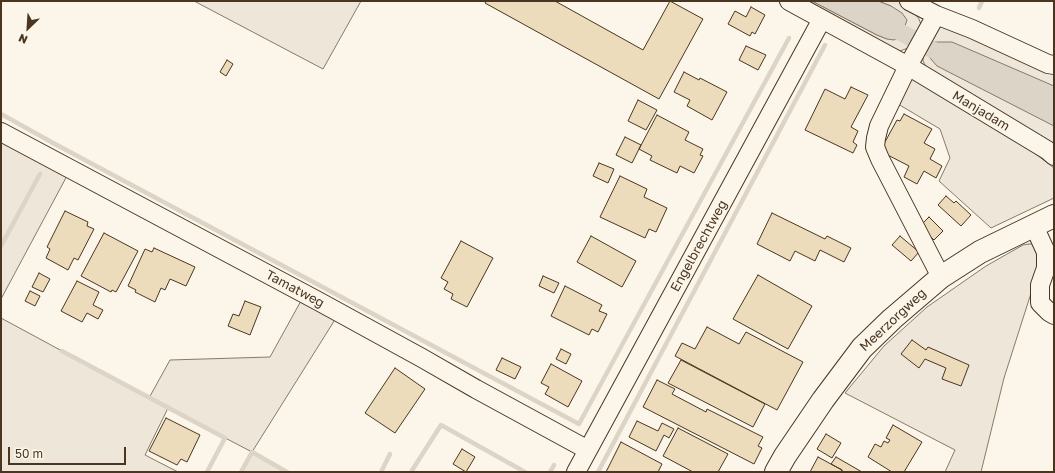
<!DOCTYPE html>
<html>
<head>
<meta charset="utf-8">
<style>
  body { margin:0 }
  #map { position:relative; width:1055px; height:473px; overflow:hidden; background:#fbf6e9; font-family:"Golos Text",sans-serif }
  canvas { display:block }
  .frame { position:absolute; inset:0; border:2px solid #4a3520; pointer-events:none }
  .north { position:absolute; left:8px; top:8px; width:40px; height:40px; -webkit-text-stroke:3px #fbf6e9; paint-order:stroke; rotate:205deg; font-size:11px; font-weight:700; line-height:16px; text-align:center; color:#4a3520 }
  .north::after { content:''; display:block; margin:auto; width:14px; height:18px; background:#4a3520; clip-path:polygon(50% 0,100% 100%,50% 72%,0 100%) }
  .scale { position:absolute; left:8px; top:447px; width:118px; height:18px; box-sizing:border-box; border:2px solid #4a3520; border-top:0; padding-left:5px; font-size:12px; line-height:14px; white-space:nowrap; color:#4a3520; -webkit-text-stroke:3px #fbf6e9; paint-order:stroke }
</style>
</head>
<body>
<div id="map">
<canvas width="1055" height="473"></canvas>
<div class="frame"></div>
<div class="north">N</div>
<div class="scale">50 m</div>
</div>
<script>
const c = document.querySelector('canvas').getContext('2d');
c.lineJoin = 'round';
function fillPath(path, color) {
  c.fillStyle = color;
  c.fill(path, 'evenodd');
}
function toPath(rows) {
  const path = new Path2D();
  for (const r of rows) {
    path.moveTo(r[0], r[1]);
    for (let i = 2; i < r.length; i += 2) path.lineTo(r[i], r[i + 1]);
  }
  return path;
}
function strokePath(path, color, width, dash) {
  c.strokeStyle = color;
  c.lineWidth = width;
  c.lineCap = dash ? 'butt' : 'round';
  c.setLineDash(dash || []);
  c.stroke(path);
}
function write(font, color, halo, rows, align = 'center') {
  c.font = font + ' "Golos Text",sans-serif';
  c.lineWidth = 3;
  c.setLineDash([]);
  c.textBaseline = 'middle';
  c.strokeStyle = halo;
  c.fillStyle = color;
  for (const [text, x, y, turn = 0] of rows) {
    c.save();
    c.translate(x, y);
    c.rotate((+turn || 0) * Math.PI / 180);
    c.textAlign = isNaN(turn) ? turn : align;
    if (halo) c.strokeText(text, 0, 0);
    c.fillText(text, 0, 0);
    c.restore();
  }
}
const green = toPath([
  [194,1,361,1,323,69,194,1],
  [800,1,812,1,877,35,887,39,891,6,878,1,898,1,911,8,919,19,922,27,908,48,900,51,800,1],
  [941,26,1054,69,1054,148,926,67,923,61,923,53,934,32,941,26],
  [904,75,916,77,1024,145,1054,168,1054,198,991,228,939,181,950,158,940,129,893,101,904,75],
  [1,137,68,174,1,299,1,137],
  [1029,244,1034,244,1040,265,1004,378,981,472,945,472,955,450,845,393,884,346,927,307,986,266,1023,245,1029,244],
  [302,299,336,318,252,452,287,472,241,472,252,452,168,408,145,455,178,472,1,472,1,318,149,398,170,360,270,357,302,299]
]);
const water = toPath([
  [812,1,878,1,891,6,902,13,907,20,905,26,899,37,894,40,887,39,877,35,812,1],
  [932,42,952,42,1054,86,1054,126,937,66,930,58,927,52,932,42]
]);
const stream = toPath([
  [979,8,982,1],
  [1,114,55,144,579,424,789,38],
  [1,246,40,174],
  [62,351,225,438,207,472],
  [241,472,252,452,287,472],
  [381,472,390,454],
  [411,472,441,425,525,472],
  [550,472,554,465],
  [598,472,825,45]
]);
const canal = toPath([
  [844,1,933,50]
]);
const building = toPath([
  [486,1,555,1,643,50,670,1,703,19,659,99,485,3,486,1],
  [751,7,765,15,755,34,752,32,750,36,728,24,735,11,746,17,751,7],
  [746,46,766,55,758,70,739,60,746,46],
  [227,60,233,64,226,76,220,72,227,60],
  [684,72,699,80,700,78,727,92,712,120,687,106,690,100,674,92,684,72],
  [851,87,868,95,851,127,858,131,853,142,857,145,853,153,805,130,825,89,845,99,851,87],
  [638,100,657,110,646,130,628,121,638,100],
  [904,114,932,129,924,143,935,149,930,159,942,166,936,178,924,171,917,184,904,177,909,166,880,151,897,120,900,121,904,114],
  [657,115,689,132,685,140,703,149,700,155,703,156,694,173,680,166,677,173,650,160,652,156,639,149,657,115],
  [625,137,641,145,632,163,616,155,625,137],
  [599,163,614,169,608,183,593,176,599,163],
  [620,176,647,189,644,197,667,208,656,232,649,229,645,238,600,217,620,176],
  [946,196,954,203,956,201,971,215,961,226,938,205,946,196],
  [65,211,88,222,87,226,94,229,78,260,74,258,68,270,46,258,50,249,47,247,65,211],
  [772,213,825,239,827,236,851,248,844,262,820,250,815,261,795,251,790,261,757,244,772,213],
  [929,217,943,231,934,240,920,226,929,217],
  [104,233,138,251,116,292,112,290,111,292,81,276,104,233],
  [591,236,636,261,622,287,577,262,591,236],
  [900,236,919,252,911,261,892,245,900,236],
  [461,241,493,258,467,307,451,299,453,294,444,289,448,282,441,278,461,241],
  [154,248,195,267,186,286,170,279,165,290,161,288,155,302,135,292,136,290,128,286,145,249,152,252,154,248],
  [39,273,50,279,43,292,32,287,39,273],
  [758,275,812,306,788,349,733,319,758,275],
  [543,276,559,283,554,293,539,286,543,276],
  [77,281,99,292,93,305,103,310,98,319,87,313,82,322,61,311,77,281],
  [565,286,602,305,599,311,607,314,598,332,592,329,589,335,551,316,565,286],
  [30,291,40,296,35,306,25,301,30,291],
  [245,301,261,307,250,335,228,326,233,314,239,316,245,301],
  [707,327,739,344,746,332,803,362,777,410,675,356,682,343,695,349,707,327],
  [912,340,926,350,928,347,969,365,961,386,942,379,946,368,925,359,919,368,901,354,912,340],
  [561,349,571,354,566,364,556,359,561,349],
  [502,358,521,367,515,379,496,370,502,358],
  [681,360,765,404,753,427,668,383,681,360],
  [551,364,582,381,568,407,545,394,549,387,541,383,551,364],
  [395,368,425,389,395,433,365,413,395,368],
  [657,380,675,389,672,394,706,412,707,409,763,437,758,446,762,448,754,464,643,407,657,380],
  [166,418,200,435,187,462,181,459,177,465,149,451,166,418],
  [637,421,658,431,662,423,674,429,669,438,664,435,656,451,629,437,637,421],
  [893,425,922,442,904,472,892,472,868,457,875,444,881,447,884,441,888,443,890,440,886,438,893,425],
  [678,428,728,454,718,472,693,472,663,456,678,428],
  [826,434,841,443,832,458,817,449,826,434],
  [621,442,662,464,658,472,606,472,621,442],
  [462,449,475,457,466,472,453,464,462,449],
  [818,457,842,470,842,472,810,472,818,457],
  [836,457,862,472,842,472,842,470,831,464,836,457]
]);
const minor = toPath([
  [789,1,908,66,1047,150,1054,156],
  [909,1,936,15,972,29,1048,64,1054,65],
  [936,15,908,66,879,126,876,138,875,147,880,159,941,277],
  [1,132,318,301,422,358,476,389,588,450],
  [1034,226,1046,252,1046,268,1040,285,1040,303,1049,312,1054,315],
  [576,472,822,19]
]);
const major = toPath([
  [776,472,785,456,823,400,862,348,892,319,941,277,980,252,1054,216]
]);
const streetNames = [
  ["Manjadam",981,111,31],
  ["Engelbrechtweg",699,246,-61],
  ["Tamatweg",295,289,28],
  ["Meerzorgweg",893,320,-43]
];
fillPath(green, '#ede6d9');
strokePath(green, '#887966', 1);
fillPath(water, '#dcd4c6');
strokePath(water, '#887966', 1);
strokePath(stream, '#dcd4c6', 4.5);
strokePath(canal, '#dcd4c6', 17);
fillPath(building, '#ecdcbc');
strokePath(building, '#4a3520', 1);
strokePath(minor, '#4a3520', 20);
strokePath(major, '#4a3520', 24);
strokePath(minor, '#fbf6e9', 18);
strokePath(major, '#fbf6e9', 22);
write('13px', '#4a3520', '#fbf6e9', streetNames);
</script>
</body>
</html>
